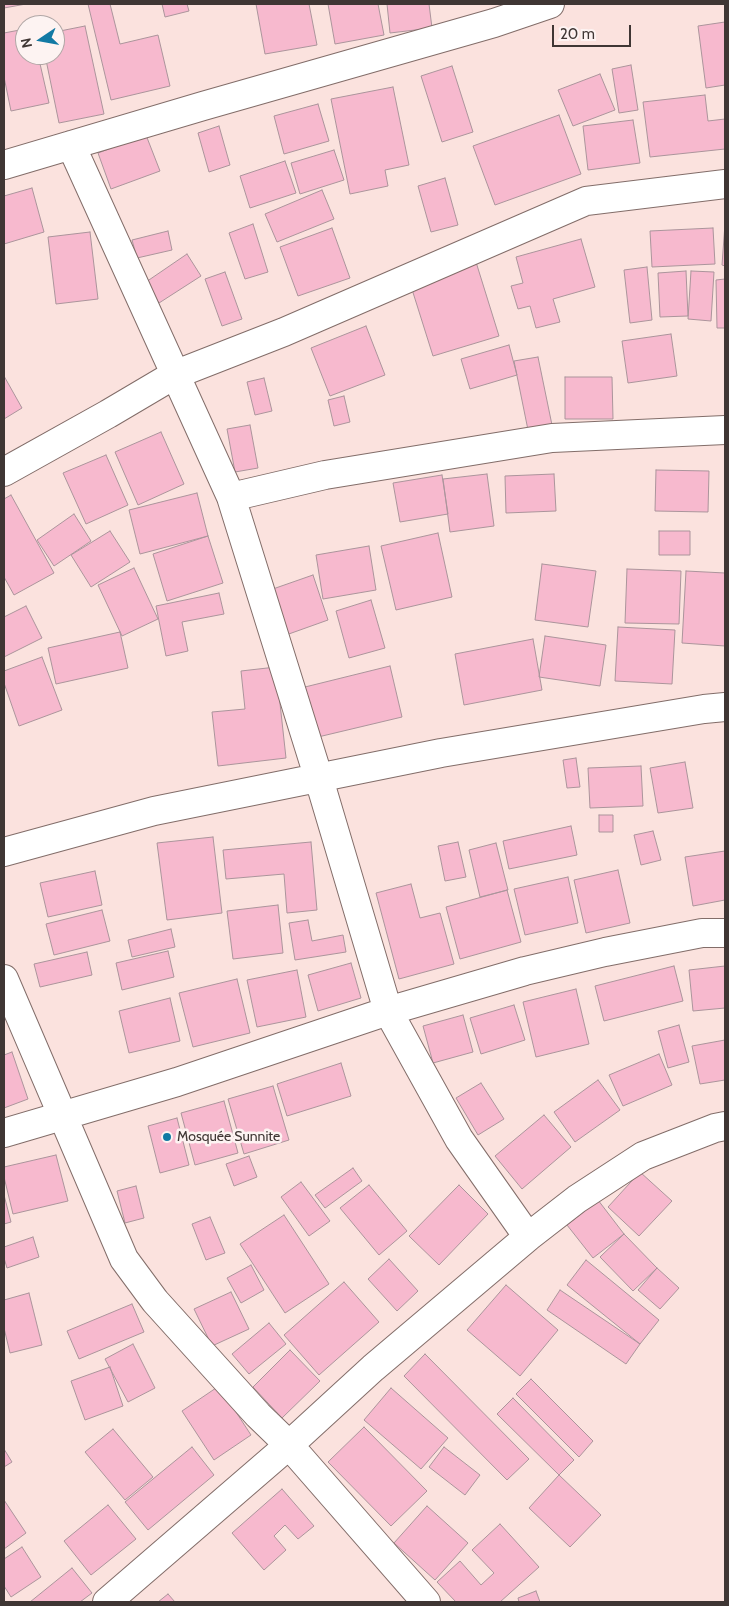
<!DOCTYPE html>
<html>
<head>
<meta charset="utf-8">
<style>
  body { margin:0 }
  #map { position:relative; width:729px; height:1606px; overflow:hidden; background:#fbe2de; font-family:Cabin,sans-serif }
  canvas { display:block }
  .frame { position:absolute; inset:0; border:5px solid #3f3634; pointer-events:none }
  .north { position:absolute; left:15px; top:15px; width:50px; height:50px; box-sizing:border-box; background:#fdf3f2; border:1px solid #b1a7a6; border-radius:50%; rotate:258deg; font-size:14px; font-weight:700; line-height:20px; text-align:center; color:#3f3634 }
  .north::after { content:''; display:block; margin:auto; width:18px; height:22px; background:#1279a4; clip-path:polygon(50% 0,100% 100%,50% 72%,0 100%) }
  .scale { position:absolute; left:552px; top:25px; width:79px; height:22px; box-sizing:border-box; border:2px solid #3f3634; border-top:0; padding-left:6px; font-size:15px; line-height:18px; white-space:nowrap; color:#3f3634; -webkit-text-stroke:4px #fdf3f2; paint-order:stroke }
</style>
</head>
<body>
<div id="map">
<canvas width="729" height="1606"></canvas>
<div class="frame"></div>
<div class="north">N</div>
<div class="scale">20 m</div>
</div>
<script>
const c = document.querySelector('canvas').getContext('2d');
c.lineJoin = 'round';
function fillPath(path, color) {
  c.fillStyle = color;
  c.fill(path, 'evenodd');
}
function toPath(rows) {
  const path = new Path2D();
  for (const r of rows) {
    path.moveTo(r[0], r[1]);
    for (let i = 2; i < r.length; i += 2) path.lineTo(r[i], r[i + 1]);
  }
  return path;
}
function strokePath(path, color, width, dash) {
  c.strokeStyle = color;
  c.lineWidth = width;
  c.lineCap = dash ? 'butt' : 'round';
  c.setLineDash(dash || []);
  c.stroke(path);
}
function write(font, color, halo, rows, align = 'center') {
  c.font = font + ' Cabin,sans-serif';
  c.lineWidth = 5;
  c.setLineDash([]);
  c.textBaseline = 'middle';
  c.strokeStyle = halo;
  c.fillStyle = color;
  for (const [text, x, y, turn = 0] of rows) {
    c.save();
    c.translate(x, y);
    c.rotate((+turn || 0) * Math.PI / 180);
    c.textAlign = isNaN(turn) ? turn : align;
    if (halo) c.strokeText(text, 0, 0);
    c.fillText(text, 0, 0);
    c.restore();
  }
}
const building = toPath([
  [4,4,26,4,4,8,4,4],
  [88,4,110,4,120,44,158,35,170,86,111,100,88,4],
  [162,4,187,4,189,11,165,17,162,4],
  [256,4,309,4,317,45,265,54,256,4],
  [328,4,378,4,384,35,335,44,328,4],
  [387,4,429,4,432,28,390,33,387,4],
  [725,22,725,85,706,88,698,26,725,22],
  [85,26,104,114,59,123,45,55,55,55,55,32,85,26],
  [25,29,25,55,38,55,49,103,11,111,4,77,4,33,25,29],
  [631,65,638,110,619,113,612,69,631,65],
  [452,66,473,132,442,142,421,76,452,66],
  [600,74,615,110,573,126,558,90,600,74],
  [393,87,409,165,385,170,388,186,350,194,331,99,393,87],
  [705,95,708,121,725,119,725,149,650,157,643,102,705,95],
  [318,104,329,141,284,154,274,116,318,104],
  [559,115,581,174,495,205,473,146,559,115],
  [633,120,640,163,588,170,583,126,633,120],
  [219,126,230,165,209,172,198,133,219,126],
  [146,135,160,171,111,189,98,153,146,135],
  [334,150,344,180,300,194,291,163,334,150],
  [285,161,296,193,250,208,240,176,285,161],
  [445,178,458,225,431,232,418,186,445,178],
  [32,188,44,232,4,244,4,196,32,188],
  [322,190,334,219,277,242,265,214,322,190],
  [253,224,268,272,245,279,229,233,253,224],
  [725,224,725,266,722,265,725,224],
  [332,228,350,278,298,296,280,247,332,228],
  [713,228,715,264,652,267,650,231,713,228],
  [168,231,172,250,137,258,132,240,168,231],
  [90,232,98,299,56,304,48,237,90,232],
  [581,239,595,287,553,299,560,322,536,328,530,306,518,309,511,286,523,283,516,257,581,239],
  [187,254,201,276,159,303,146,282,187,254],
  [476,262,499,336,433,356,410,283,476,262],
  [647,267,652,320,630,323,624,270,647,267],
  [686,271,688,316,660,317,658,273,686,271],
  [691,271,714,272,711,321,688,319,691,271],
  [225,272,242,319,222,326,205,279,225,272],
  [725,279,725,328,717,328,716,280,725,279],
  [366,326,385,375,330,396,311,348,366,326],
  [671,334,677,376,628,383,622,341,671,334],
  [509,345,517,375,470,389,461,359,509,345],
  [538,357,552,425,528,430,514,361,538,357],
  [4,376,22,408,4,419,4,376],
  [565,377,612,377,613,419,565,419,565,377],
  [264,378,272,411,255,415,247,382,264,378],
  [344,396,350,422,334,426,328,400,344,396],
  [250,425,258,468,235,472,227,429,250,425],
  [161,432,184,484,138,505,115,452,161,432],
  [106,455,128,505,86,524,63,473,106,455],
  [656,470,709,471,708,512,655,511,656,470],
  [487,474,494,526,450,532,443,479,487,474],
  [554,474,556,511,506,513,505,476,554,474],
  [442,475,448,514,400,522,393,483,442,475],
  [197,493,208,536,140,554,129,510,197,493],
  [11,495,54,573,14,595,4,577,4,499,11,495],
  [74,514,91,541,54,566,37,540,74,514],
  [110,531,130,562,91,587,71,555,110,531],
  [659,531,690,531,690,555,659,555,659,531],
  [438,533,452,597,396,610,381,546,438,533],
  [208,536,223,583,167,601,153,554,208,536],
  [369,546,376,590,323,599,316,555,369,546],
  [542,564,596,571,588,627,535,620,542,564],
  [134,568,158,619,122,636,98,585,134,568],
  [627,569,681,571,679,624,625,623,627,569],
  [686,571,725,573,725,646,682,643,686,571],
  [313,575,328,620,286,635,270,590,313,575],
  [219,593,224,614,182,622,188,651,166,656,156,606,219,593],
  [371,600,385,648,349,658,336,611,371,600],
  [26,606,42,638,4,657,4,617,26,606],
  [618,627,675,630,672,684,615,681,618,627],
  [120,632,128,668,56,684,48,648,120,632],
  [545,636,606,645,600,686,539,677,545,636],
  [533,639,542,690,464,705,455,654,533,639],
  [42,657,62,710,19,726,4,683,4,671,42,657],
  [390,666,402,717,318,737,305,687,390,666],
  [276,667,286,758,218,766,212,712,245,709,241,671,276,667],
  [576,758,580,787,567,788,563,760,576,758],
  [685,762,693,808,658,813,650,768,685,762],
  [641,766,643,806,590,808,588,768,641,766],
  [599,815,613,815,613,832,599,832,599,815],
  [571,826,577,855,509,869,503,841,571,826],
  [653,831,661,860,641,865,634,835,653,831],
  [213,837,222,913,167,920,157,843,213,837],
  [311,842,317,910,287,913,284,874,226,879,223,850,311,842],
  [458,842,466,877,445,881,438,846,458,842],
  [496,843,508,890,480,897,469,850,496,843],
  [725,851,725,900,693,906,685,857,725,851],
  [618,870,630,923,586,933,574,880,618,870],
  [95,871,102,905,48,917,40,883,95,871],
  [568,877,578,923,525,935,514,889,568,877],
  [411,884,420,918,440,913,454,964,399,979,376,893,411,884],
  [507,890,521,942,460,959,446,907,507,890],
  [278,905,283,953,233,959,227,911,278,905],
  [102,910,110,941,54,955,46,924,102,910],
  [308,920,312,941,343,935,346,952,295,960,289,923,308,920],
  [171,929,175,947,132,957,128,940,171,929],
  [168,951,174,977,122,990,116,963,168,951],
  [87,952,92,975,40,987,34,964,87,952],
  [351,963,361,998,318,1011,308,975,351,963],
  [674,966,683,1001,604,1021,595,986,674,966],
  [725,966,725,1008,693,1011,689,970,725,966],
  [297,970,306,1017,257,1027,247,980,297,970],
  [237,979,250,1033,193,1047,179,993,237,979],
  [576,989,589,1044,536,1057,523,1002,576,989],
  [170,998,180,1041,129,1053,119,1011,170,998],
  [514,1005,525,1040,481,1054,470,1018,514,1005],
  [463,1015,473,1052,433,1063,423,1026,463,1015],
  [679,1025,689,1062,668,1068,658,1031,679,1025],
  [725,1040,725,1080,700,1084,692,1046,725,1040],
  [12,1052,28,1099,4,1108,4,1055,12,1052],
  [659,1054,672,1085,623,1106,609,1075,659,1054],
  [341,1063,351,1096,287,1116,277,1084,341,1063],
  [598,1080,620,1110,575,1142,554,1112,598,1080],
  [481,1083,504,1119,478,1135,456,1098,481,1083],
  [273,1086,289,1140,244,1154,228,1099,273,1086],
  [224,1101,238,1153,195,1165,181,1113,224,1101],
  [544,1115,571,1147,522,1189,495,1156,544,1115],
  [177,1118,189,1165,160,1173,148,1126,177,1118],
  [56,1155,68,1201,13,1214,4,1177,4,1167,56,1155],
  [249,1156,257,1177,234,1186,226,1164,249,1156],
  [353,1168,362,1181,325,1208,315,1195,353,1168],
  [640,1172,672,1201,639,1236,608,1207,640,1172],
  [301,1182,330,1221,309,1236,281,1197,301,1182],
  [369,1185,407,1231,379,1255,340,1208,369,1185],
  [459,1185,488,1214,439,1265,409,1236,459,1185],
  [136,1186,144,1218,125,1223,117,1191,136,1186],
  [4,1195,11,1222,4,1224,4,1195],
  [598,1200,624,1234,593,1258,567,1225,598,1200],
  [284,1215,329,1284,285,1313,240,1244,284,1215],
  [210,1217,225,1253,206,1260,192,1224,210,1217],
  [624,1234,657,1268,633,1291,600,1257,624,1234],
  [33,1237,39,1257,7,1268,4,1258,4,1247,33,1237],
  [389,1259,418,1291,397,1311,368,1279,389,1259],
  [586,1260,659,1320,640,1344,567,1285,586,1260],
  [251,1265,264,1290,241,1303,227,1278,251,1265],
  [657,1268,679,1288,660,1309,638,1290,657,1268],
  [344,1282,379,1322,319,1375,284,1335,344,1282],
  [506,1285,558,1330,520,1376,467,1330,506,1285],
  [560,1290,640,1344,626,1364,547,1310,560,1290],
  [231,1292,249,1329,212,1346,194,1309,231,1292],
  [29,1293,42,1345,10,1353,4,1328,4,1300,29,1293],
  [132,1304,144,1332,79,1359,67,1331,132,1304],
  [269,1323,286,1344,249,1374,232,1354,269,1323],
  [133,1344,155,1388,128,1402,105,1359,133,1344],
  [290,1350,320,1381,282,1418,253,1387,290,1350],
  [425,1354,529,1459,507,1480,404,1376,425,1354],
  [110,1367,123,1406,85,1420,71,1381,110,1367],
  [531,1379,593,1441,579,1457,516,1394,531,1379],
  [219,1386,251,1435,214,1460,182,1411,219,1386],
  [391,1388,448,1438,421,1469,364,1420,391,1388],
  [513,1398,574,1460,559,1475,497,1414,513,1398],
  [364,1427,427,1491,391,1526,328,1462,364,1427],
  [113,1429,153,1477,125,1500,85,1452,113,1429],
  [192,1447,214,1475,148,1530,125,1502,192,1447],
  [444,1447,480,1475,465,1495,429,1467,444,1447],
  [4,1449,12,1462,4,1467,4,1449],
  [559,1475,601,1515,570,1547,529,1508,559,1475],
  [282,1489,314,1526,298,1539,285,1525,274,1536,286,1550,264,1570,232,1533,282,1489],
  [4,1500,26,1533,4,1549,4,1500],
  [108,1505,136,1539,91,1575,64,1541,108,1505],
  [427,1506,468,1543,435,1580,394,1543,427,1506],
  [500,1524,539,1567,500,1602,456,1602,437,1582,460,1561,481,1585,494,1573,472,1550,500,1524],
  [22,1547,41,1577,11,1597,4,1586,4,1559,22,1547],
  [72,1568,92,1593,80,1602,30,1602,72,1568],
  [536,1591,540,1602,519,1602,518,1598,536,1591],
  [168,1594,175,1602,158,1602,168,1594]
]);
const minor = toPath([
  [71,145,231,497,319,779,388,1011,459,1139,528,1237],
  [4,165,203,106,494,23,550,4],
  [4,472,108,414,174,375,284,332,586,201,725,184],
  [231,497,325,475,552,438,725,430],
  [4,852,154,811,441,753,704,709,725,707],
  [4,979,124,1259,155,1301,258,1415,289,1445,426,1602],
  [4,1133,177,1082,388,1011,525,971,605,952,702,933,725,933],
  [107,1602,289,1445,373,1368,528,1237,577,1199,643,1156,715,1128,725,1126]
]);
const markers = [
  [167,1137,5,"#1279a4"]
];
const poiNames = [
  ["Mosquée Sunnite",177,1137]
];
fillPath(building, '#f7b9ce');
strokePath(building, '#ab949b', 1);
strokePath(minor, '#826d69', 30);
strokePath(minor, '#fff', 28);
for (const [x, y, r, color] of markers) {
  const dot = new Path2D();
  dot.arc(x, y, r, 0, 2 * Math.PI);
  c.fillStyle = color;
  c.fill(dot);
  strokePath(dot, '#fdf3f2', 2);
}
write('14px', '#3f3634', '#fdf3f2', poiNames, 'left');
</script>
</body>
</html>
